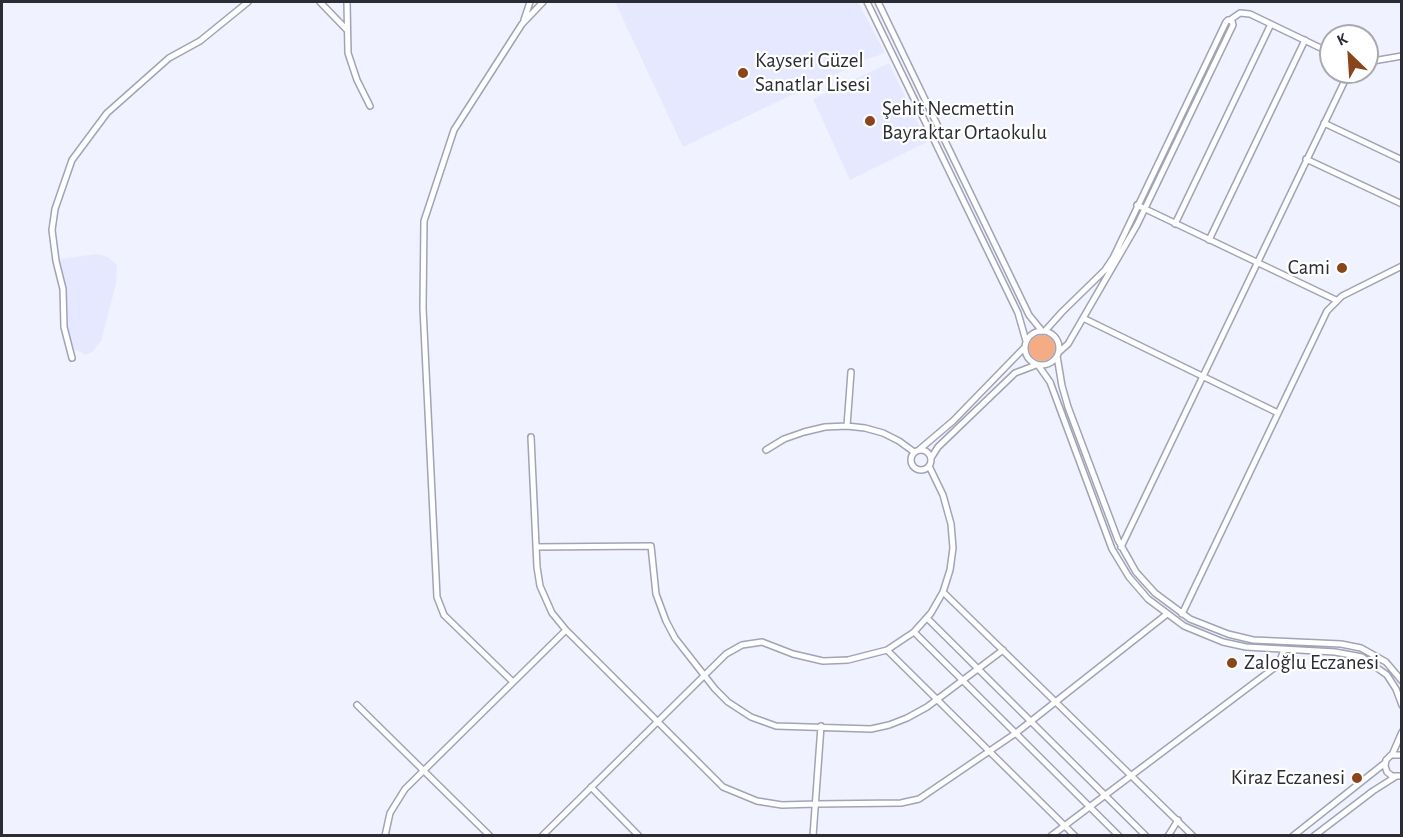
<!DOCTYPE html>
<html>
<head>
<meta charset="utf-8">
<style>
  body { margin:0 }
  #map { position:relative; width:1403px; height:837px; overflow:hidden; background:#f1f2ff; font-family:"Alegreya Sans",sans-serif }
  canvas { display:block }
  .frame { position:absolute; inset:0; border:3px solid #2b2c34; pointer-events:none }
  .north { position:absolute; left:1319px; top:24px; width:60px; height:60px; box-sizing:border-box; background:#fff; border:2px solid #aaabae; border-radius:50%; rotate:335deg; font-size:16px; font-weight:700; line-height:24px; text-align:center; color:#2b2c34 }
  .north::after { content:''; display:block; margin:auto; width:21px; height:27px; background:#8a451a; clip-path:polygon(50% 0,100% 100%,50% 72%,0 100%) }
</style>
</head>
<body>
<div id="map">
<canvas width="1403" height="837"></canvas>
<div class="frame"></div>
<div class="north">K</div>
</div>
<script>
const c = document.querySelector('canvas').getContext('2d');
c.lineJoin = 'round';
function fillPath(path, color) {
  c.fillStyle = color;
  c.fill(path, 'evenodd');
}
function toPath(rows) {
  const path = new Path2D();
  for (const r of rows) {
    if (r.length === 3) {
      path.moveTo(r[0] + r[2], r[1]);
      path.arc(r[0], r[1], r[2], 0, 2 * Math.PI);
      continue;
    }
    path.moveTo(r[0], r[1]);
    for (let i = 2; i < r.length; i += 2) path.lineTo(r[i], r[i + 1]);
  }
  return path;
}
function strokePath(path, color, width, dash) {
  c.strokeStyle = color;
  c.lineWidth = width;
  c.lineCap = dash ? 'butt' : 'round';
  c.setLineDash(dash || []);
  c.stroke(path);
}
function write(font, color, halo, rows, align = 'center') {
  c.font = font + ' "Alegreya Sans",sans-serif';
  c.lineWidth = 4.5;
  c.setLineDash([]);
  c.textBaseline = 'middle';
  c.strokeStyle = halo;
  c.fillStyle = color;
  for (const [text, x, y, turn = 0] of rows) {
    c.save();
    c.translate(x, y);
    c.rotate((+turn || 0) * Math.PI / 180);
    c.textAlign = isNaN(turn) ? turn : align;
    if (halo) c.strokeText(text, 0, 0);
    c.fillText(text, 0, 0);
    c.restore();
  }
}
const built = toPath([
  [615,2,858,2,885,53,865,60,683,147],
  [889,63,927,142,850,180,813,99],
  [97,254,108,257,117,265,116,284,101,341,92,352,86,355,74,349,67,328,66,289,60,259]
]);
const green = toPath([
  [1042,348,13]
]);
const street = toPath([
  [320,2,347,30],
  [347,2,348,53,357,80,370,106],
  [867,2,1018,313,1026,341],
  [878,2,1029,315,1042,331],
  [524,20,530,2],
  [1230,20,1240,13,1250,14,1331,53],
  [1367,62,1402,56],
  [1324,123,1402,160],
  [1306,159,1402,204],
  [1137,205,1336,300],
  [1175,224,1271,24],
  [1209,240,1305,40],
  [1083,318,1278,413],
  [1042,348,17],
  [1045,331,1062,312,1105,270,1113,258,1226,22,1228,20,1232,21,1233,25,1137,225,1068,344,1059,352],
  [1057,356,1062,386,1068,407,1118,540,1136,572,1155,593,1190,619,1228,634,1253,640,1341,644,1361,648,1386,662,1402,681],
  [72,358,64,327,63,289,56,261,52,230,55,209,72,160,107,113,169,58,200,41,248,2],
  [1038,365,1050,382,1112,549,1129,577,1148,599,1184,626,1223,642,1246,647,1335,652,1362,657,1387,675,1396,689,1402,705],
  [847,426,851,372],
  [531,437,537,567,540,586,552,613,566,630,723,787,757,801,782,805,816,804,901,803,919,799,1016,733,1167,614],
  [920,449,953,421,1024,348],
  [921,460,10],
  [766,450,784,439,804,432,825,427,847,426,865,428,883,433,899,441,914,452],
  [931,458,938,447,1015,373,1036,365],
  [536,547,651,546,656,594,666,621,675,638,715,689,728,702,751,717,776,726,871,729,889,725,907,718,927,707,1003,650],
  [1121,547,1349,72],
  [943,592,1193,836],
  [1182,614,1327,311,1342,296,1402,266],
  [927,618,1146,836],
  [914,632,1119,836],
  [887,650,914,632,931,613,943,592,950,570,953,548,951,524,943,495,929,466],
  [513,682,444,615,437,597,423,308,424,221,454,130,522,24,543,2],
  [357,705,490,836],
  [1392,755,1402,732],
  [1402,755,1391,755,1386,760,1385,766,1387,772,1392,776,1402,776],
  [591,787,639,836],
  [385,836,390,813,405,789,566,630],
  [542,836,726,654,742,645,762,642,793,654,823,661,848,660,887,650,1075,836],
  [813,836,821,726],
  [1051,836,1274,668,1281,658,1284,650],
  [1168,836,1178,820],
  [1293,836,1385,763],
  [1314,836,1373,791,1395,777]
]);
const markers = [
  [743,73,6,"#8a451a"],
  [870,121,6,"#8a451a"],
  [1342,268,6,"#8a451a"],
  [1232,663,6,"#8a451a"],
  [1357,778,6,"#8a451a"]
];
const poiNames = [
  ["Kayseri Güzel",755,61],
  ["Sanatlar Lisesi",755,85],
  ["Şehit Necmettin",882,109],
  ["Bayraktar Ortaokulu",882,133],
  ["Cami",1330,268,"right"],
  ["Zaloğlu Eczanesi",1244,663],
  ["Kiraz Eczanesi",1345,778,"right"]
];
fillPath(built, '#e6e8ff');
fillPath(green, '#f5ac84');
strokePath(street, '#a1a3b6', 8);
strokePath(street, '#fff', 5);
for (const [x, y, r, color] of markers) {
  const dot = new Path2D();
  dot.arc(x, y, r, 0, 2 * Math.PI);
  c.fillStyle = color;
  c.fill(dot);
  strokePath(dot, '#fff', 2);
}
write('21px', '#2b2c34', '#fff', poiNames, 'left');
</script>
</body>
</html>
